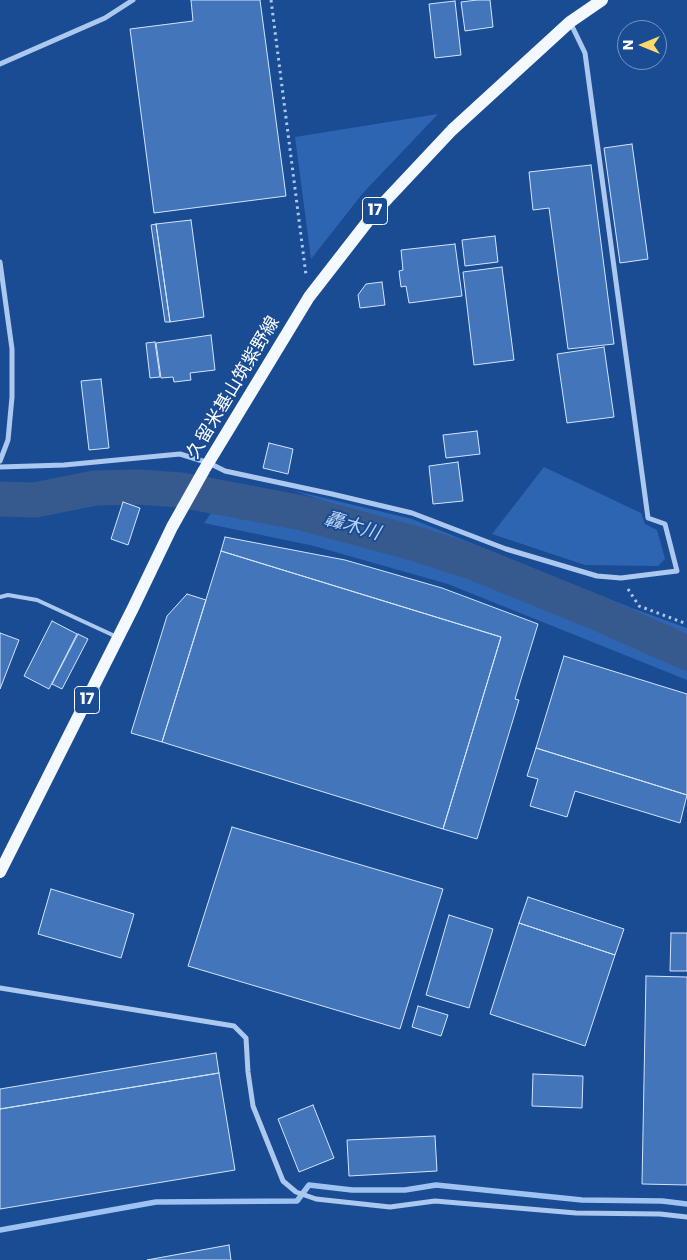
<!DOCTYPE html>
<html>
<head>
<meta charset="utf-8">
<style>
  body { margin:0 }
  #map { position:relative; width:687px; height:1260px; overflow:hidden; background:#1a4c94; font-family:Poppins,sans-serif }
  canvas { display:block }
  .north { position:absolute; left:617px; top:20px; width:50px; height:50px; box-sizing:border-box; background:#1a4c94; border:1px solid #7694bf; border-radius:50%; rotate:270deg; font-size:14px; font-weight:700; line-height:20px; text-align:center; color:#fff }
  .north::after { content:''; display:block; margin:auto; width:18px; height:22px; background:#ffd86a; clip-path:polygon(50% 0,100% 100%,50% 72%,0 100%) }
</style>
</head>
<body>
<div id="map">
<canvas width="687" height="1260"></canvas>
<div class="north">N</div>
</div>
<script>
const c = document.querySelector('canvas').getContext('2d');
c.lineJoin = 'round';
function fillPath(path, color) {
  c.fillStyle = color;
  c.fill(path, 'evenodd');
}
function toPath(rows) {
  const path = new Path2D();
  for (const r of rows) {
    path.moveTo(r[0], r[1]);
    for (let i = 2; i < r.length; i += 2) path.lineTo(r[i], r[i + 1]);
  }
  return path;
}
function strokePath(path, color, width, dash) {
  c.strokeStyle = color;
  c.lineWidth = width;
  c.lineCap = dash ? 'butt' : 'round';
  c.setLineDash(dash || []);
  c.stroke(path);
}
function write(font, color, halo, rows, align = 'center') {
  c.font = font + ' Poppins,"Noto Sans JP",sans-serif';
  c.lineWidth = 4;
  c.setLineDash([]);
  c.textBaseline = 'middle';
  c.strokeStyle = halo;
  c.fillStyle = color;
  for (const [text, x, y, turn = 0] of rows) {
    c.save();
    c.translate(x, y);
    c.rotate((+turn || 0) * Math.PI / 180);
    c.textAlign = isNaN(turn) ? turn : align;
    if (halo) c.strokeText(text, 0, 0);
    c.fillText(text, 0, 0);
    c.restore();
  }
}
const green = toPath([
  [438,114,363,193,311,259,295,137],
  [544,467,641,513,645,524,657,530,665,559,658,566,585,565,492,534],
  [291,490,412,519,629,607,687,628,687,641,421,533],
  [214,509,300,524,457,571,687,661,687,680,448,584,314,546,204,523]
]);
const stream = toPath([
  [0,1230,156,1202,297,1201,309,1185,352,1190,405,1190,436,1185,582,1200,662,1201,687,1204]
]);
const river = toPath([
  [0,499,35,500,95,488,138,487,181,490,302,513,413,543,472,562,595,612,687,653]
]);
const building = toPath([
  [191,0,260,0,286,196,154,213,130,29,193,21,191,0],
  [477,0,490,0,493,27,465,31,461,2,477,0],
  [455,1,461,55,435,58,429,4,455,1],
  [632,144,648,259,620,263,604,148,632,144],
  [591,165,614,344,568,349,549,208,533,210,529,172,591,165],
  [191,220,204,317,170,322,156,224,191,220],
  [156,224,170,322,165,322,151,225,156,224],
  [495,236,498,262,465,266,462,240,495,236],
  [455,244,462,296,409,303,406,286,401,287,399,271,403,270,401,250,455,244],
  [502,267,514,360,474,365,463,272,502,267],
  [382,282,385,305,360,308,358,295,366,284,382,282],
  [211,335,215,370,190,373,191,380,174,382,173,377,161,378,156,343,211,335],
  [155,342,160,377,150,378,146,343,155,342],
  [604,347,614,417,567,423,557,354,604,347],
  [101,379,109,448,89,450,81,381,101,379],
  [477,431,480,454,446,458,443,435,477,431],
  [269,443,293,449,288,474,263,468,269,443],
  [458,462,463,501,433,504,429,466,458,462],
  [123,502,140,508,128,545,111,539,123,502],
  [225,537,345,560,442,588,538,624,515,699,519,700,477,839,443,829,501,637,221,551,225,537],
  [221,551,501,637,443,829,162,742,221,551],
  [187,594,206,600,162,742,131,733,167,616,187,594],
  [52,621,77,634,49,689,24,676,52,621],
  [0,633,19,640,0,689,0,633],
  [78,634,88,639,62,689,52,684,78,634],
  [564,656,687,694,687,795,536,748,564,656],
  [536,748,687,795,680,823,575,791,567,817,530,806,538,779,527,776,536,748],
  [232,827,443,889,400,1029,188,966,232,827],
  [51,889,134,914,121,958,38,934,51,889],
  [528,897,624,929,615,955,519,923,528,897],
  [449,915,493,929,469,1008,426,995,449,915],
  [519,923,615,955,585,1046,490,1014,519,923],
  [671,933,687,933,687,971,670,971,671,933],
  [646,976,687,977,687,1185,642,1184,646,976],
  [418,1006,448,1015,441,1036,412,1027,418,1006],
  [216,1053,219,1073,0,1109,0,1089,216,1053],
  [219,1073,235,1170,0,1209,0,1109,219,1073],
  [533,1074,583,1076,582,1108,532,1106,533,1074],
  [313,1105,334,1158,299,1172,278,1119,313,1105],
  [435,1136,437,1171,349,1176,347,1140,435,1136],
  [229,1245,231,1260,147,1260,229,1245]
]);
const path = toPath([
  [271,0,306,275],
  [628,589,639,606,687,624]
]);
const lane = toPath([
  [0,597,8,595,37,600,117,637]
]);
const street = toPath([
  [0,64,105,18,133,0],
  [0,262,12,349,12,397,8,440,0,461],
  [0,467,64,465,180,454,209,463,225,471,332,494,412,513,506,549,597,576,621,578,677,571,665,524,648,518,585,53,570,22],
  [0,988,234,1026,246,1038,248,1072,253,1106,283,1181,296,1192,316,1199,390,1207,435,1201,576,1213,660,1214,687,1217]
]);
const primary = toPath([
  [0,872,133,608,172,527,204,470,309,297,375,212,452,130,570,22,602,0]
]);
const shields = [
  [375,211,25],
  [87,700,25]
];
const shieldNames = [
  ["17",375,211],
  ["17",87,700]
];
const streetNames = [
  ["久留米基山筑紫野線",234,388,-59]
];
const waterNames = [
  ["轟木川",352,527,16]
];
fillPath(green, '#2e65b2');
strokePath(stream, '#9fc3f1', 5.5);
strokePath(river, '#375a8e', 35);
fillPath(building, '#4375bb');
strokePath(building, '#d2e4fb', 1);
strokePath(path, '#acc8ef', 3, [2.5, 4]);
strokePath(lane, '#acc8ef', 4);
strokePath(street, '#acc8ef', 5);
strokePath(primary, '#f4f8ff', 12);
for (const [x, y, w] of shields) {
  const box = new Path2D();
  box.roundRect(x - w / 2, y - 13.5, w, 27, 4);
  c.fillStyle = '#1a4c94';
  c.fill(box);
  strokePath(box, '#fff', 1);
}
write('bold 16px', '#fff', null, shieldNames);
write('18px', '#fff', '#1a4c94', streetNames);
write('italic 19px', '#b8d3f6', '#1a4c94', waterNames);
</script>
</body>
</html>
